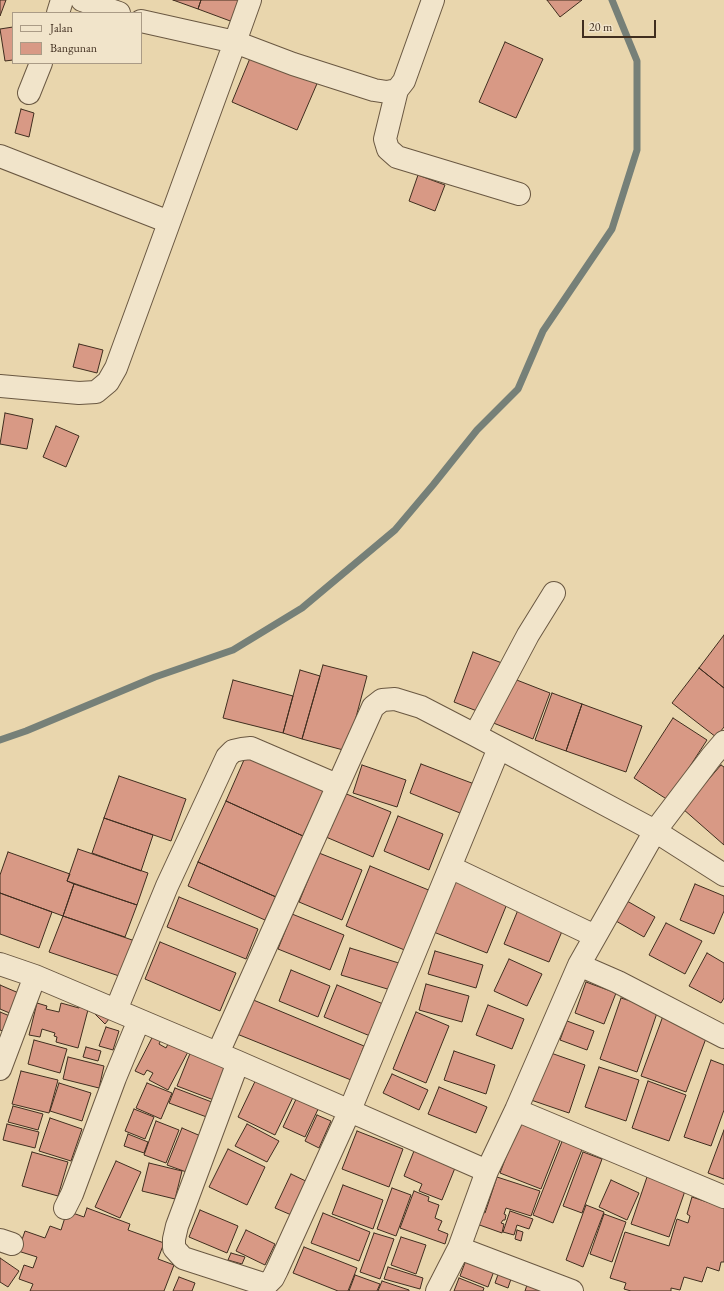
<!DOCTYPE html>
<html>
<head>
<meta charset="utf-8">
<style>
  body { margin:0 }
  #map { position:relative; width:724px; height:1291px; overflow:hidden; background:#e9d6ad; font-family:"EB Garamond",serif }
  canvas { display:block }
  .legend { position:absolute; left:12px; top:12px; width:130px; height:52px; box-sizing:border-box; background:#f1e4ca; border:1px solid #aa9b86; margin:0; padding:5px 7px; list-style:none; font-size:12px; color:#402e1f }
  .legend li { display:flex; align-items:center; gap:8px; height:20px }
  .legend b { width:20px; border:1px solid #aa9b86 }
  .scale { position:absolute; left:582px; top:20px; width:74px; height:18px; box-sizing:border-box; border:2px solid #402e1f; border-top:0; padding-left:5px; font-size:12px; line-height:14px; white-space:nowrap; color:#402e1f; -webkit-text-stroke:3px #f1e4ca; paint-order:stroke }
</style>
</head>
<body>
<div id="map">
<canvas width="724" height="1291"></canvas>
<ul class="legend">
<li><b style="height:5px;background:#f1e4ca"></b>Jalan</li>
<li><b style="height:11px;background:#d89985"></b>Bangunan</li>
</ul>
<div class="scale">20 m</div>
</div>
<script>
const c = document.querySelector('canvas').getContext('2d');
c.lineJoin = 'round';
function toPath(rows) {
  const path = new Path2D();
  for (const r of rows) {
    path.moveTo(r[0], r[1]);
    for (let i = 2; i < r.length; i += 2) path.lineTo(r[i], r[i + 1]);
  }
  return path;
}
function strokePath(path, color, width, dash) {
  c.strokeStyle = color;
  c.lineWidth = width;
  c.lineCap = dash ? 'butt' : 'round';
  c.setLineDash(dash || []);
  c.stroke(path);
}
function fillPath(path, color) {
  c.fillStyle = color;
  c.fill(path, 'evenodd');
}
const stream = toPath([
  [0,740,26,731,155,677,233,650,302,608,395,530,433,485,477,430,518,389,543,331,612,229,637,150,637,61,612,0]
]);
const building = toPath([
  [0,0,6,0,0,16,0,0],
  [173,0,201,0,198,9,173,0],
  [201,0,240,0,233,22,198,9,201,0],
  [547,0,582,0,560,17,547,0],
  [13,27,13,60,5,61,0,29,13,27],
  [505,42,543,59,516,118,479,102,505,42],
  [253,51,319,79,297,130,232,102,253,51],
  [21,109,34,113,29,137,15,133,21,109],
  [418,175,445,185,435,211,409,201,418,175],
  [79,344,103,350,97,373,73,367,79,344],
  [5,413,33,419,27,449,0,444,5,413],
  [56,426,79,436,66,467,43,457,56,426],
  [724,635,724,688,699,668,724,635],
  [473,652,502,663,482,713,454,702,473,652],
  [323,665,367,676,347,751,302,739,323,665],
  [699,668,724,688,724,727,716,737,672,703,699,668],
  [300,670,320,676,302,739,283,733,300,670],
  [509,677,550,693,533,739,491,722,509,677],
  [233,680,293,696,283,733,223,718,233,680],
  [552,693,582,704,566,751,535,740,552,693],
  [582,704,642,726,626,772,566,751,582,704],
  [673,718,707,740,668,800,634,778,673,718],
  [247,753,325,788,303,836,226,801,247,753],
  [421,764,477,785,465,815,410,793,421,764],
  [362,765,406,780,397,807,353,793,362,765],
  [721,765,724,767,724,845,683,809,721,765],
  [119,776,186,799,171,841,104,818,119,776],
  [344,793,391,812,373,857,326,837,344,793],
  [226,801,303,836,276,897,198,862,226,801],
  [398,816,443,834,429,870,384,851,398,816],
  [104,818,153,835,141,871,92,853,104,818],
  [78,849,148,873,137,905,67,881,78,849],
  [8,852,70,874,67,881,74,884,63,916,0,893,0,875,8,852],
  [319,853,362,870,342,920,299,902,319,853],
  [198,862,276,897,265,920,188,886,198,862],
  [370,866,431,891,407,951,346,926,370,866],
  [453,876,509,899,487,953,431,931,453,876],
  [74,884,137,905,125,937,63,916,74,884],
  [695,884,724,896,724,911,714,934,680,920,695,884],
  [0,893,52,912,39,948,0,934,0,893],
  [179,897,258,929,246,959,167,927,179,897],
  [620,897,655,917,644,937,609,917,620,897],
  [518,910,563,929,549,962,504,944,518,910],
  [292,914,344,935,330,970,278,949,292,914],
  [63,916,135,941,122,977,49,952,63,916],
  [666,923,702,941,685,974,649,955,666,923],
  [160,942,236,973,220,1011,145,979,160,942],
  [350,948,402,964,394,991,341,975,350,948],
  [435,951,483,965,476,988,428,974,435,951],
  [707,953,724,963,724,998,721,1003,689,986,707,953],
  [509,959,542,974,527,1006,494,991,509,959],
  [291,970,330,986,318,1017,279,1001,291,970],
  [586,982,616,993,604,1024,575,1013,586,982],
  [426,984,469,996,462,1022,419,1010,426,984],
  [0,985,21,994,12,1014,0,1009,0,985],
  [337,985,388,1006,375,1038,324,1017,337,985],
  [621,998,658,1010,637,1072,600,1059,621,998],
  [251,999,364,1046,351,1080,237,1034,251,999],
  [37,1003,47,1006,46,1009,59,1012,61,1003,79,1008,80,1004,89,1006,78,1048,56,1042,57,1037,54,1036,55,1033,42,1029,40,1037,29,1035,37,1003],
  [488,1005,524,1019,512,1049,476,1035,488,1005],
  [100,1009,109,1019,105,1024,95,1014,100,1009],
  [0,1012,17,1019,11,1034,0,1030,0,1012],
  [416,1012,449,1026,426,1083,393,1069,416,1012],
  [663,1016,708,1033,686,1092,641,1076,663,1016],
  [567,1021,594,1031,587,1050,560,1040,567,1021],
  [106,1027,119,1031,113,1050,99,1046,106,1027],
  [155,1032,163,1036,159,1044,166,1048,171,1038,190,1048,168,1090,149,1080,153,1073,147,1070,144,1075,135,1071,155,1032],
  [34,1040,67,1049,60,1073,28,1064,34,1040],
  [193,1046,234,1062,219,1102,177,1086,193,1046],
  [86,1047,101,1051,98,1061,83,1057,86,1047],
  [454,1051,495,1065,486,1094,444,1080,454,1051],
  [548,1052,585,1065,569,1113,531,1100,548,1052],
  [68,1057,104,1066,99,1088,63,1079,68,1057],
  [711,1060,724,1065,724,1110,711,1146,684,1137,711,1060],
  [599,1067,639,1080,626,1121,585,1107,599,1067],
  [21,1071,58,1080,49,1113,12,1104,21,1071],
  [260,1071,297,1089,275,1135,238,1117,260,1071],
  [392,1074,428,1090,419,1110,383,1093,392,1074],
  [648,1081,686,1095,669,1141,632,1128,648,1081],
  [59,1083,91,1093,82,1121,50,1111,59,1083],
  [147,1083,172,1093,161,1119,136,1108,147,1083],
  [439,1087,487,1107,476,1133,428,1114,439,1087],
  [175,1088,217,1104,212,1119,169,1103,175,1088],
  [298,1095,320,1105,305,1137,283,1127,298,1095],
  [13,1106,43,1114,38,1130,8,1122,13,1106],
  [134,1109,154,1117,145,1139,125,1131,134,1109],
  [317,1115,331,1121,319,1148,305,1141,317,1115],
  [521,1117,563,1133,541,1189,500,1173,521,1117],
  [50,1118,82,1129,71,1161,39,1151,50,1118],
  [156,1121,179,1130,166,1163,144,1155,156,1121],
  [7,1124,39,1132,35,1148,3,1140,7,1124],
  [247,1124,279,1141,267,1162,235,1146,247,1124],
  [182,1128,203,1137,189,1173,167,1165,182,1128],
  [724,1130,724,1179,708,1173,724,1130],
  [357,1131,403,1149,389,1187,342,1169,357,1131],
  [128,1134,148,1142,144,1153,124,1146,128,1134],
  [563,1139,583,1147,553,1223,533,1215,563,1139],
  [228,1149,265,1167,247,1205,209,1187,228,1149],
  [414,1151,455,1168,442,1200,419,1191,422,1184,404,1176,414,1151],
  [32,1152,68,1162,58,1196,22,1186,32,1152],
  [583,1152,602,1159,582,1213,563,1206,583,1152],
  [116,1161,141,1172,120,1218,95,1207,116,1161],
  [149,1163,182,1171,175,1199,142,1191,149,1163],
  [291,1174,312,1184,296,1217,275,1208,291,1174],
  [648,1174,686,1188,669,1237,631,1224,648,1174],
  [497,1177,540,1191,531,1216,506,1208,504,1214,506,1215,505,1220,503,1220,501,1223,504,1224,502,1233,474,1223,479,1210,485,1213,497,1177],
  [611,1180,639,1193,627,1220,599,1207,611,1180],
  [343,1185,383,1200,373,1229,332,1214,343,1185],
  [392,1188,411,1195,396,1236,377,1229,392,1188],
  [414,1191,429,1197,428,1201,439,1205,435,1218,442,1221,438,1230,448,1234,445,1244,400,1228,414,1191],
  [692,1197,710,1203,724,1201,724,1262,721,1262,719,1271,707,1267,702,1282,684,1277,680,1290,671,1288,671,1291,631,1291,624,1289,626,1283,610,1278,625,1232,669,1246,677,1219,688,1223,690,1216,687,1214,692,1197],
  [586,1205,604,1212,583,1267,566,1260,586,1205],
  [87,1208,130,1224,128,1230,164,1243,158,1259,174,1265,164,1291,30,1291,33,1284,19,1279,24,1265,33,1268,37,1257,18,1251,25,1231,45,1238,50,1226,61,1230,67,1211,84,1217,87,1208],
  [200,1210,238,1226,227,1253,189,1237,200,1210],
  [510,1211,533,1219,529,1229,517,1225,514,1235,503,1232,510,1211],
  [323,1213,370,1232,359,1261,311,1243,323,1213],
  [604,1214,626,1222,612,1262,590,1254,604,1214],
  [246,1230,275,1244,265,1265,236,1251,246,1230],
  [517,1230,523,1232,521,1241,515,1239,517,1230],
  [374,1233,394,1239,380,1279,360,1272,374,1233],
  [401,1237,426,1245,416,1274,391,1265,401,1237],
  [304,1247,357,1268,348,1291,338,1291,293,1273,304,1247],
  [469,1252,497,1263,488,1287,460,1276,469,1252],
  [231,1253,245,1257,242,1264,228,1260,231,1253],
  [0,1258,19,1271,8,1287,0,1282,0,1258],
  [501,1266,514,1270,508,1288,495,1283,501,1266],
  [388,1267,423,1278,420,1289,384,1279,388,1267],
  [355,1275,380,1284,377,1291,349,1291,355,1275],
  [530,1276,552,1291,525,1291,530,1276],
  [179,1277,195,1283,192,1291,173,1291,179,1277],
  [459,1278,484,1288,483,1291,454,1291,459,1278],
  [382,1281,409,1290,409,1291,378,1291,382,1281]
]);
const minor = toPath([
  [82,0,119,13],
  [58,13,62,0],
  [141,21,235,42,250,0],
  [397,90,385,139,388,149,397,157,519,194],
  [29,93,41,63],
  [0,156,169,222],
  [0,386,79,393,96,392,108,382,116,368,235,42,293,64,374,90,387,92,397,90,404,81,433,0],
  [475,735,528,635,554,593],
  [724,742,712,756,655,831,724,875],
  [450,867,595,936],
  [0,964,35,976,238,1062,487,1171],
  [579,965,618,982,724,1037],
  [116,1010,167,886,227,757,233,751,242,749,251,748,337,785],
  [218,1053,360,736,373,707,382,700,395,699,421,707,475,735,655,831,579,965,516,1110,487,1171,459,1248,437,1291],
  [238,1062,177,1226,174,1239,174,1248,183,1258,263,1284,268,1283,273,1278,277,1270,350,1110,499,748],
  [0,1069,35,976],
  [516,1110,724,1197],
  [65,1208,72,1194,115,1078,139,1020],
  [0,1240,12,1244],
  [459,1248,572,1291]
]);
strokePath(stream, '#768078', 7);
fillPath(building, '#d89985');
strokePath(building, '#402e1f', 1);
strokePath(minor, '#6a5842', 24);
strokePath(minor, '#f1e4ca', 22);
</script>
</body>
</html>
